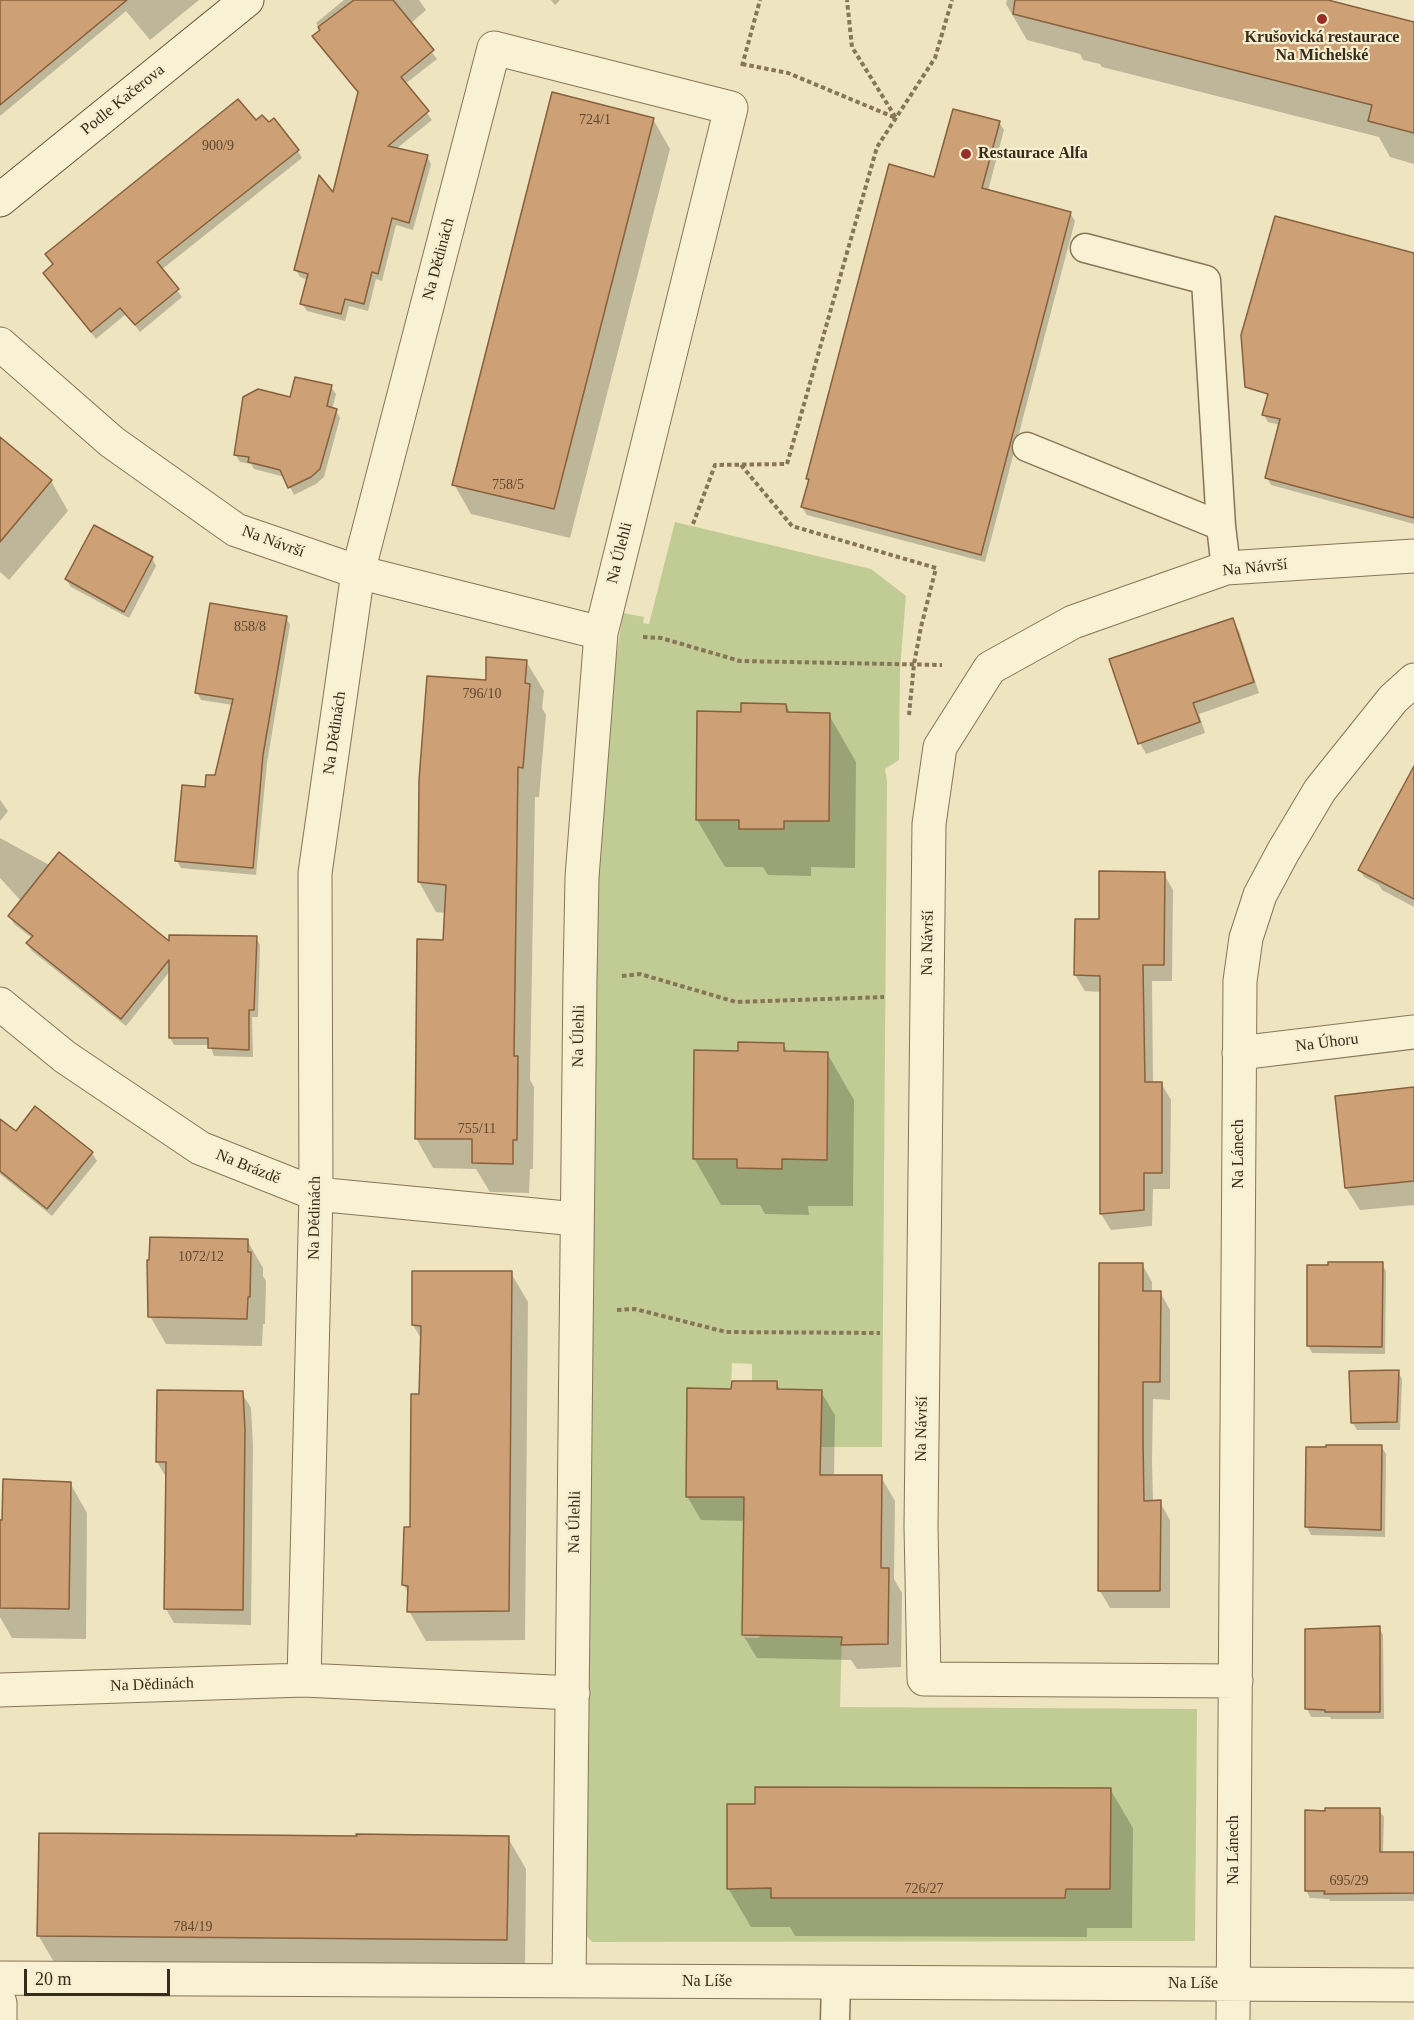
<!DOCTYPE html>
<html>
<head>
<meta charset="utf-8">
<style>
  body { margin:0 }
  #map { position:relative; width:1414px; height:2020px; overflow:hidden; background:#eee4c0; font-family:"Times New Roman",serif }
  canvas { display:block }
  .scale { position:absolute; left:24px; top:1969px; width:146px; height:27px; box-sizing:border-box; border:3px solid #372b1c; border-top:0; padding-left:8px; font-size:18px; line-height:21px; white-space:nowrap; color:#372b1c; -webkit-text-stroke:4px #f6eecf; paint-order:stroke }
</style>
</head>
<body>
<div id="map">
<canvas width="1414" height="2020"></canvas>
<div class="scale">20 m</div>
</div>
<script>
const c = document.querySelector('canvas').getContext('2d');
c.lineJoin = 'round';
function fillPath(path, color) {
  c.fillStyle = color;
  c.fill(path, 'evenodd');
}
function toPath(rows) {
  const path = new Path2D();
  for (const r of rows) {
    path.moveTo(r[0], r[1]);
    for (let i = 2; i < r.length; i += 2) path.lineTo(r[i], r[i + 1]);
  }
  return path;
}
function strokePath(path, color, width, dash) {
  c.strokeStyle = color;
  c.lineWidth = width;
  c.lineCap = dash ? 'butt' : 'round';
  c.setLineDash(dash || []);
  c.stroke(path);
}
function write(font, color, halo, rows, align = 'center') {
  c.font = font + ' "Times New Roman",serif';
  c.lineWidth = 4.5;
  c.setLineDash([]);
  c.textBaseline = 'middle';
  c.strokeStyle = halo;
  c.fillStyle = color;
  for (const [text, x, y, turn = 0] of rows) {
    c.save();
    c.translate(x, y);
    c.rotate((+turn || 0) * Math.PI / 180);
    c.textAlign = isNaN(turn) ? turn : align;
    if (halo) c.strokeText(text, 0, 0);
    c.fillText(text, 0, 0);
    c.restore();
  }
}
const green = toPath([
  [675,522,871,569,906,596,900,669,899,760,885,769,887,781,882,1447,820,1447,777,1389,777,1381,752,1381,752,1364,732,1363,731,1389,687,1388,686,1496,744,1497,742,1635,746,1638,759,1638,760,1636,842,1637,840,1707,1197,1709,1195,1941,592,1942,586,1935,583,1927,592,965,604,739,623,613,644,617,643,623,649,624],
  [741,703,786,704,787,713,830,713,828,821,784,821,784,829,740,829,739,820,696,820,741,712],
  [738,1042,783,1043,784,1051,828,1052,827,1160,782,1159,782,1169,737,1168,737,1159,693,1158,694,1050,738,1051],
  [772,1787,1110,1788,1110,1889,1066,1889,1065,1898,771,1897,771,1888,727,1889,727,1805,755,1804,755,1788]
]);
const shadow = toPath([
  [12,0,199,0,150,40,126,11,0,116,0,10],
  [344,0,419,0,426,10,410,24,437,59,405,84,432,120,396,149,427,156,431,164,413,230,396,225,382,281,376,279,368,311,349,306,345,321,307,311,302,304,308,280,300,277,296,270,333,195,359,94,314,37,321,31,316,23],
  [551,0,560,0,555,5],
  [1007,0,1319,0,1414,24,1414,164,1390,157,1379,137,1102,67,1100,64,1083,60,1080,54,1027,40,1006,4],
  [653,119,670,149,570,538,471,514,454,484],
  [999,122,1004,130,988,191,1070,213,1075,221,985,562,807,515,802,507,810,482,808,479,936,179],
  [256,123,298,151,302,158,161,270,182,297,140,332,126,314,96,339,44,273],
  [331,387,336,394,332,409,336,410,340,418,324,477,316,484,294,495,285,477,254,469,251,464,240,462,235,454,291,399],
  [1414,413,1414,524,1271,485,1267,478,1280,425,1268,422,1264,415],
  [0,439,51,481,68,511,9,580,0,572],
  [152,558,156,566,129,618,71,587,66,579],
  [286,617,290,625,267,763,256,875,181,868,177,861,216,777,233,705,201,700,197,692],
  [1232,620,1239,631,1259,693,1199,714,1205,733,1146,754,1140,743],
  [526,661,544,691,542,708,546,715,539,797,535,797,530,1080,534,1087,533,1169,530,1169,529,1193,490,1192,476,1169,433,1168,416,1138,445,941,446,913,436,912,419,882,487,682],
  [786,705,791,714,829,715,856,762,855,868,811,867,811,876,768,875,763,867,725,867,697,820,743,714],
  [1414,780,1414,907,1382,890,1379,885,1364,877,1360,870],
  [0,800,8,811,0,821],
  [0,838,51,866,170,944,256,938,260,945,258,1017,252,1017,253,1057,214,1056,210,1045,174,1045,170,1038,170,971,126,1026,32,951,27,944,32,938,14,924,10,917,22,902,0,878],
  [1164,874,1173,890,1172,981,1152,981,1153,1083,1161,1083,1171,1100,1170,1189,1153,1189,1152,1226,1111,1230,1101,1214,1101,992,1085,991,1075,975,1100,920],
  [783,1044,788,1053,827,1053,854,1100,853,1206,808,1206,809,1215,765,1214,760,1205,721,1205,694,1158,739,1052],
  [1414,1088,1414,1205,1360,1210,1346,1188],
  [36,1108,92,1153,97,1161,52,1216,0,1174,0,1121,16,1133],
  [247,1240,263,1268,263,1276,266,1281,265,1324,263,1324,262,1346,166,1344,150,1316],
  [1142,1264,1152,1282,1152,1292,1160,1292,1170,1310,1170,1400,1153,1399,1152,1460,1153,1502,1160,1502,1170,1520,1170,1608,1110,1608,1100,1591],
  [1382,1264,1386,1271,1385,1354,1312,1353,1308,1345],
  [511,1273,528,1302,525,1640,426,1641,409,1611,409,1595,404,1585,412,1528,421,1395,422,1340,413,1325],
  [1398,1372,1402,1379,1400,1430,1357,1430,1352,1422],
  [776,1382,781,1391,821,1392,835,1415,834,1476,881,1477,895,1501,894,1579,902,1593,901,1667,857,1669,851,1660,757,1658,743,1635,745,1521,701,1520,687,1496,732,1390],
  [242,1393,251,1408,253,1446,251,1625,174,1623,166,1609,166,1477,157,1462],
  [1381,1446,1386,1454,1385,1537,1311,1535,1307,1527],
  [70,1483,87,1513,86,1639,12,1638,0,1617,0,1522],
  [1379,1628,1383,1635,1384,1719,1331,1719,1330,1717,1311,1717,1307,1709],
  [1110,1789,1133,1828,1132,1928,1087,1928,1087,1937,795,1936,790,1927,751,1927,728,1888],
  [1379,1810,1384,1817,1383,1853,1414,1853,1414,1901,1330,1901,1329,1899,1310,1898,1306,1890],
  [508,1838,526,1869,525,1972,57,1967,38,1935]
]);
const building = toPath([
  [0,0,127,0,0,105,0,0],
  [354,0,393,0,434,50,401,77,429,111,388,146,428,155,409,223,392,218,378,274,372,272,364,304,345,299,341,314,300,304,308,274,294,270,319,175,333,192,358,92,312,36,320,30,318,27,354,0],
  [1015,0,1328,0,1414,22,1414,133,1368,121,1372,105,1013,14,1015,0],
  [552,92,654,118,554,509,452,485,552,92],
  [238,99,256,120,262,115,269,122,274,118,299,150,157,262,179,289,135,325,120,308,91,332,43,273,53,264,45,254,238,99],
  [953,109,1000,121,982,188,1071,212,981,555,801,507,809,479,806,479,889,164,934,177,953,109],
  [1275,216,1414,253,1414,518,1265,478,1280,419,1262,415,1268,394,1245,387,1241,335,1275,216],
  [295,377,332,385,327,406,337,409,320,469,311,477,288,488,280,470,248,462,249,457,234,455,243,397,258,389,290,397,295,377],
  [0,437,52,480,0,542,0,437],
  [94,525,153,557,124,612,65,579,94,525],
  [210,603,287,616,263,755,253,868,175,861,182,785,205,787,206,775,215,775,233,699,195,693,210,603],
  [1233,618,1254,682,1193,703,1200,722,1138,744,1109,659,1233,618],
  [486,657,527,660,525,683,530,684,523,768,518,767,514,1056,518,1056,517,1140,513,1140,513,1164,472,1163,472,1139,415,1139,417,939,443,940,446,885,418,882,419,780,427,676,486,680,486,657],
  [741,703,786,704,787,712,830,713,829,821,784,821,784,829,739,829,739,820,696,820,697,711,741,712,741,703],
  [1414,766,1414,899,1358,870,1414,766],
  [59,852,169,941,169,935,257,936,254,1010,249,1010,249,1050,208,1048,208,1038,169,1038,169,960,121,1019,26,943,33,936,8,916,59,852],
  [1099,871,1165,872,1164,965,1143,965,1145,1082,1162,1082,1162,1173,1144,1173,1144,1210,1100,1214,1100,976,1074,975,1075,919,1099,919,1099,871],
  [738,1042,784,1043,784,1051,828,1052,827,1160,782,1159,782,1169,737,1168,737,1159,693,1159,694,1050,738,1051,738,1042],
  [1414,1087,1414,1181,1345,1188,1335,1096,1414,1087],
  [35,1106,93,1152,47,1209,0,1171,0,1119,16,1131,35,1106],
  [150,1237,248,1239,248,1252,251,1252,250,1297,248,1297,247,1319,148,1317,147,1260,149,1260,150,1237],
  [1328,1262,1383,1262,1382,1347,1307,1346,1307,1265,1328,1265,1328,1262],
  [1099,1263,1143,1263,1143,1291,1161,1291,1160,1382,1143,1382,1143,1441,1144,1501,1161,1500,1160,1591,1098,1591,1099,1263],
  [412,1271,512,1271,509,1611,407,1612,408,1586,402,1585,404,1527,410,1527,411,1394,419,1394,421,1326,412,1325,412,1271],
  [1399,1370,1397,1422,1351,1423,1349,1371,1399,1370],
  [732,1381,777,1381,777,1389,822,1390,820,1475,882,1475,881,1568,889,1568,888,1644,841,1645,842,1637,742,1635,744,1497,686,1497,687,1388,731,1389,732,1381],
  [157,1390,243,1391,245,1430,243,1610,164,1609,166,1462,156,1462,157,1390],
  [1326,1445,1382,1445,1381,1530,1305,1527,1306,1447,1326,1447,1326,1445],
  [3,1479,71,1482,69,1609,0,1608,0,1520,2,1520,3,1479],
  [1380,1626,1380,1712,1325,1712,1325,1710,1305,1709,1305,1629,1380,1626],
  [755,1787,1111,1788,1110,1889,1066,1889,1065,1898,771,1898,771,1888,727,1889,727,1804,755,1804,755,1787],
  [1325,1808,1380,1808,1380,1852,1414,1852,1414,1893,1324,1894,1325,1891,1305,1891,1305,1810,1325,1811,1325,1808],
  [39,1833,357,1836,356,1834,509,1836,507,1940,37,1936,39,1833]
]);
const path = toPath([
  [742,64,788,73,896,118,852,47,847,0],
  [742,66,760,0],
  [741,465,792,526,936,568,921,627,914,664,909,715],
  [693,524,715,465,787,464,877,147,935,58,952,0],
  [643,637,661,638,740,661,942,665],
  [622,976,640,974,736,1002,884,997],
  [617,1310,635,1309,726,1332,880,1333]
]);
const lane = toPath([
  [1085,248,1206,280,1221,526,1226,568],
  [1027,447,1221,526],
  [835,2020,836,1982]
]);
const street = toPath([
  [0,344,112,442,236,530,358,572,601,633],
  [0,1004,65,1057,200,1148,316,1194,576,1219],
  [1239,1053,1414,1032],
  [304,1680,316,1194,315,873,358,572,494,48,731,108,601,633,582,877,580,978,569,1981],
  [1236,1681,924,1679,921,1526,929,824,940,747,990,668,1073,622,1226,568,1414,556],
  [0,1690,304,1680,573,1693],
  [0,1978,1414,1985],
  [0,2003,0,2020],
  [1233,2020,1240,981,1246,938,1260,895,1283,852,1320,790,1393,699,1414,680]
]);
const secondary = toPath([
  [0,200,247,0]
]);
const markers = [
  [1322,19,6,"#972f27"],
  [966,154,6,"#972f27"]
];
const numberNames = [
  ["724/1",595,120],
  ["900/9",218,146],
  ["758/5",508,485],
  ["858/8",250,627],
  ["796/10",482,694],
  ["755/11",477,1129],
  ["1072/12",201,1257],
  ["695/29",1349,1881],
  ["726/27",924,1889],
  ["784/19",193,1927]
];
const poiNames = [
  ["Krušovická restaurace",1322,38],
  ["Na Michelské",1322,56],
  ["Restaurace Alfa",978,154,"left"]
];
const streetNames = [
  ["Podle Kačerova",123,100,-39],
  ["Na Dědinách",439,259,-75],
  ["Na Návrší",273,542,20],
  ["Na Úlehli",620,553,-76],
  ["Na Návrší",1255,568,-6],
  ["Na Dědinách",335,733,-82],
  ["Na Návrší",928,943,-89],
  ["Na Úlehli",579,1036,-89],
  ["Na Úhoru",1327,1043,-7],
  ["Na Lánech",1239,1154,-90],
  ["Na Brázdě",248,1167,22],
  ["Na Dědinách",315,1218,-89],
  ["Na Návrší",922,1429,-89],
  ["Na Úlehli",575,1522,-89],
  ["Na Dědinách",152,1685,-2],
  ["Na Lánech",1234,1850,-90],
  ["Na Líše",707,1982],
  ["Na Líše",1193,1984]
];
fillPath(green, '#c1cc94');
fillPath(shadow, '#0003');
fillPath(building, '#cda075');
strokePath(building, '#87603d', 1.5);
strokePath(lane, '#877557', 31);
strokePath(street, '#877557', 35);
strokePath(secondary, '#69563b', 35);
strokePath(path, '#877557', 4, [4.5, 3]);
strokePath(lane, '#f9f1d3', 28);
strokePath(street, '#f9f1d3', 33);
strokePath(secondary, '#f9f1d3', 33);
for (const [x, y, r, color] of markers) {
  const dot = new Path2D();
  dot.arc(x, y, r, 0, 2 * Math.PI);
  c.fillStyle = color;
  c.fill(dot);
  strokePath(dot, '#f6eecf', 2);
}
write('14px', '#5c4832', null, numberNames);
write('bold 16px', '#372b1c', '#f6eecf', poiNames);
write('16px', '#372b1c', '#f6eecf', streetNames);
</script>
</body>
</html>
